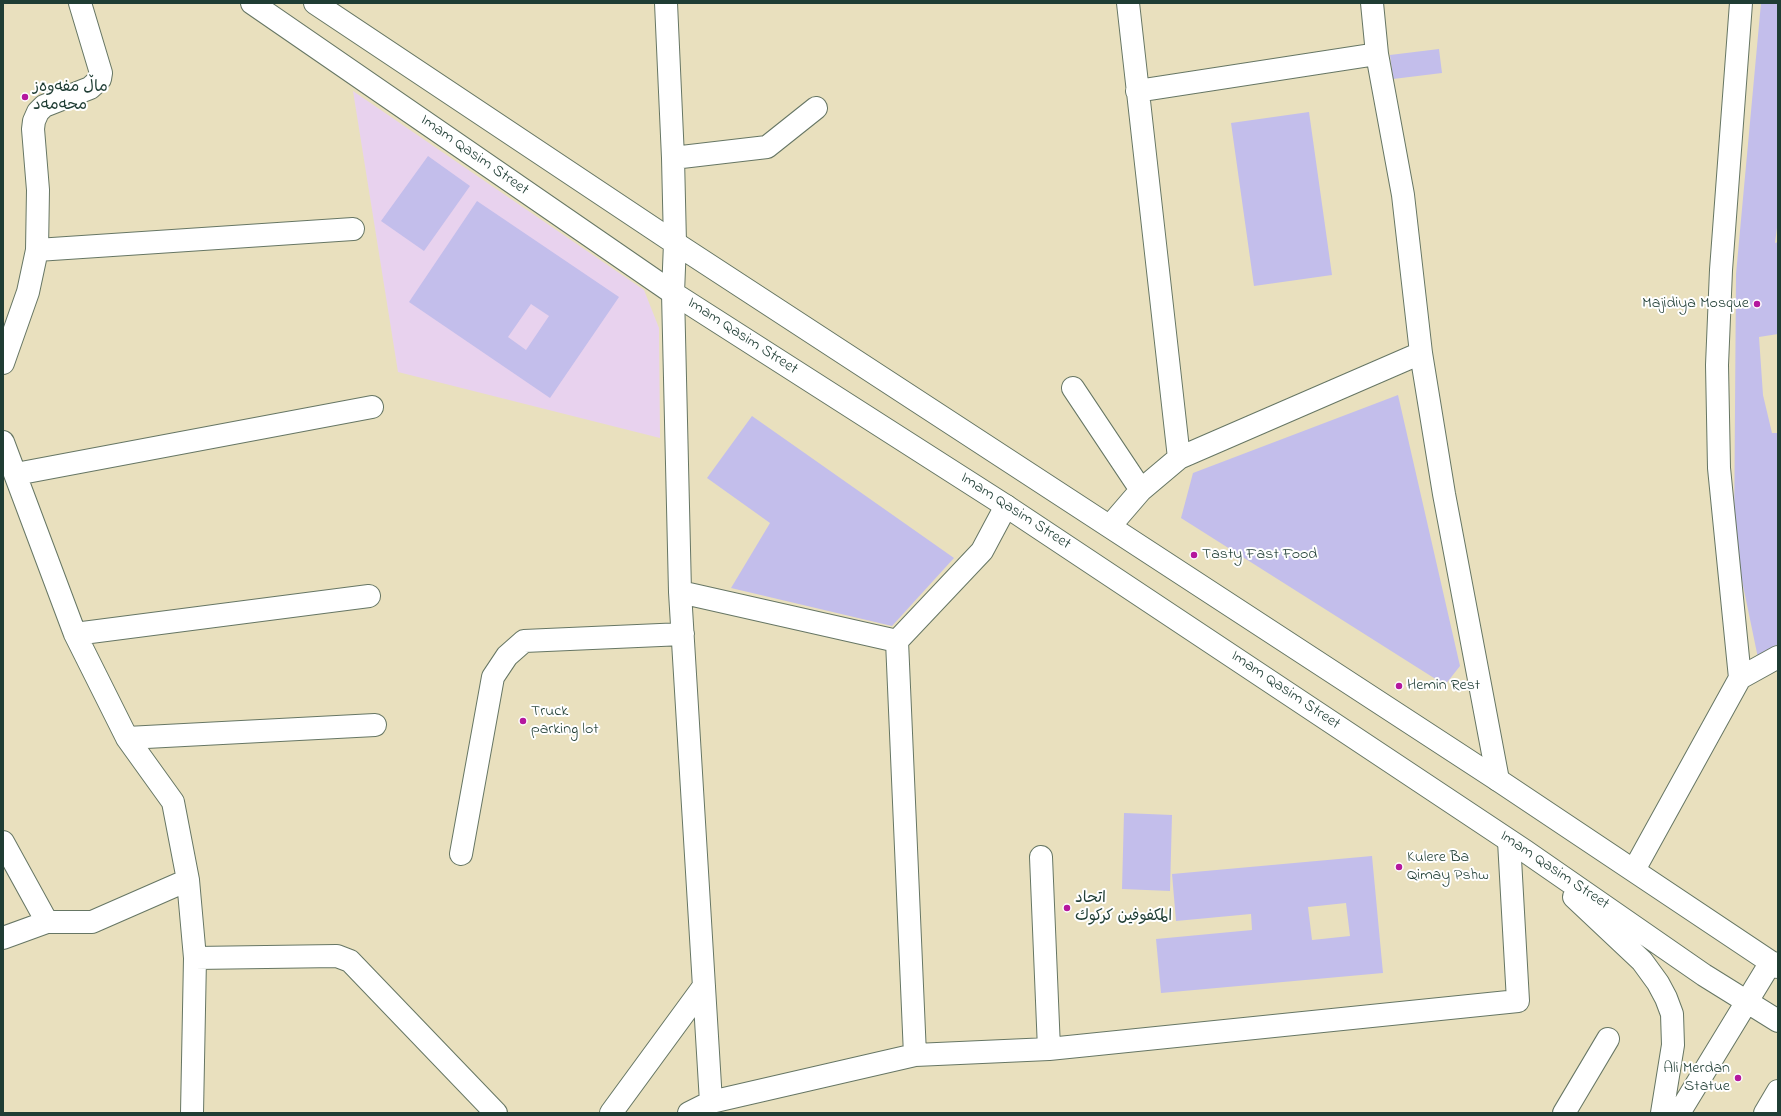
<!DOCTYPE html>
<html>
<head>
<meta charset="utf-8">
<style>
  body { margin:0 }
  #map { position:relative; width:1781px; height:1116px; overflow:hidden; background:#e9e0be; font-family:"Indie Flower",sans-serif }
  canvas { display:block }
  .frame { position:absolute; inset:0; border:4px solid #1f3d34; pointer-events:none }
</style>
</head>
<body>
<div id="map">
<canvas width="1781" height="1116"></canvas>
<div class="frame"></div>
</div>
<script>
const c = document.querySelector('canvas').getContext('2d');
c.lineJoin = 'round';
function fillPath(path, color) {
  c.fillStyle = color;
  c.fill(path, 'evenodd');
}
function toPath(rows) {
  const path = new Path2D();
  for (const r of rows) {
    path.moveTo(r[0], r[1]);
    for (let i = 2; i < r.length; i += 2) path.lineTo(r[i], r[i + 1]);
  }
  return path;
}
function strokePath(path, color, width, dash) {
  c.strokeStyle = color;
  c.lineWidth = width;
  c.lineCap = dash ? 'butt' : 'round';
  c.setLineDash(dash || []);
  c.stroke(path);
}
function write(font, color, halo, rows, align = 'center') {
  c.font = font + ' "Indie Flower","Playpen Sans Arabic",sans-serif';
  c.lineWidth = 4;
  c.setLineDash([]);
  c.textBaseline = 'middle';
  c.strokeStyle = halo;
  c.fillStyle = color;
  for (const [text, x, y, turn = 0] of rows) {
    c.save();
    c.translate(x, y);
    c.rotate((+turn || 0) * Math.PI / 180);
    c.textAlign = isNaN(turn) ? turn : align;
    if (halo) c.strokeText(text, 0, 0);
    c.fillText(text, 0, 0);
    c.restore();
  }
}
const built = toPath([
  [353,91,644,290,659,328,660,438,398,372]
]);
const building = toPath([
  [1761,3,1778,3,1778,220,1775,243,1778,242,1778,334,1759,337,1763,395,1772,433,1778,433,1778,644,1758,658,1734,542,1736,274],
  [1439,49,1442,73,1393,79,1390,55],
  [1309,112,1332,275,1254,286,1231,123],
  [428,156,470,186,424,251,381,221],
  [477,201,619,297,550,398,409,302],
  [531,304,549,316,526,350,508,337],
  [1398,395,1460,666,1445,685,1181,518,1193,473],
  [752,416,954,558,892,626,731,588,770,523,707,478],
  [1124,813,1172,815,1170,891,1122,889],
  [1372,856,1383,973,1161,993,1156,939,1252,930,1251,914,1176,921,1172,874],
  [1346,903,1350,936,1312,940,1308,907]
]);
const minor = toPath([
  [666,3,673,158,675,243],
  [1128,3,1179,458],
  [1372,3,1377,54,1403,195,1421,353,1444,494,1498,780],
  [1137,91,1377,54],
  [673,158,767,147,816,108],
  [37,250,353,229],
  [673,293,680,592,711,1102],
  [3,363,28,292,37,250,38,190,33,129,34,121,38,112,44,106,90,88,100,79,101,73,80,3],
  [1073,388,1141,490],
  [3,442,75,634,127,738,173,802,188,880,195,958,192,1113],
  [16,474,372,407],
  [1110,526,1141,490,1179,458,1421,353],
  [680,592,897,641,982,551,1006,506],
  [75,634,369,596],
  [897,641,915,1055],
  [1740,678,1778,657],
  [127,738,375,725],
  [3,842,47,922],
  [461,854,493,677,507,656,524,641,683,634],
  [1041,857,1049,1049],
  [1634,870,1740,678,1719,468,1717,365,1721,270,1741,3],
  [3,938,47,922,92,922,188,880],
  [195,958,337,956,350,961,496,1113],
  [611,1113,704,986],
  [689,1113,711,1102,915,1055,1049,1049,1518,1001,1509,841],
  [1564,1113,1608,1039]
]);
const major = toPath([
  [252,3,673,293,1006,506,1525,851,1704,975,1778,1021],
  [315,3,675,243,1498,780,1778,967],
  [673,293,675,243],
  [1574,897,1642,961,1658,983,1666,998,1672,1014,1673,1045,1662,1113],
  [1679,1113,1771,962],
  [1765,1113,1778,1091]
]);
const markers = [
  [25,97,4,"#b5179e"],
  [1757,304,4,"#b5179e"],
  [1194,555,4,"#b5179e"],
  [1399,686,4,"#b5179e"],
  [523,721,4,"#b5179e"],
  [1399,867,4,"#b5179e"],
  [1067,908,4,"#b5179e"],
  [1738,1078,4,"#b5179e"]
];
const poiNames = [
  ["ماڵ مفەوەز",33,88],
  ["محەمەد",33,106],
  ["Majidiya Mosque",1749,304,"right"],
  ["Tasty Fast Food",1202,555],
  ["Hemin Rest",1407,686],
  ["Truck",531,712],
  ["parking lot",531,730],
  ["Kulere Ba",1407,858],
  ["Qimay Pshw",1407,876],
  ["اتحاد",1075,899],
  ["المكفوفين كركوك",1075,917],
  ["Ali Merdan",1730,1069,"right"],
  ["Statue",1730,1087,"right"]
];
const streetNames = [
  ["Imam Qasim Street",474,156,35],
  ["Imam Qasim Street",742,337,33],
  ["Imam Qasim Street",1015,512,33],
  ["Imam Qasim Street",1285,691,34],
  ["Imam Qasim Street",1554,871,34]
];
fillPath(built, '#e8d2ee');
fillPath(building, '#c3beeb');
strokePath(minor, '#667664', 24);
strokePath(major, '#667664', 24);
strokePath(minor, '#fff', 22);
strokePath(major, '#fff', 22);
for (const [x, y, r, color] of markers) {
  const dot = new Path2D();
  dot.arc(x, y, r, 0, 2 * Math.PI);
  c.fillStyle = color;
  c.fill(dot);
  strokePath(dot, '#fff', 1.5);
}
write('16px', '#1f3d34', '#fff', poiNames, 'left');
write('16px', '#1f3d34', '#fff', streetNames);
</script>
</body>
</html>
